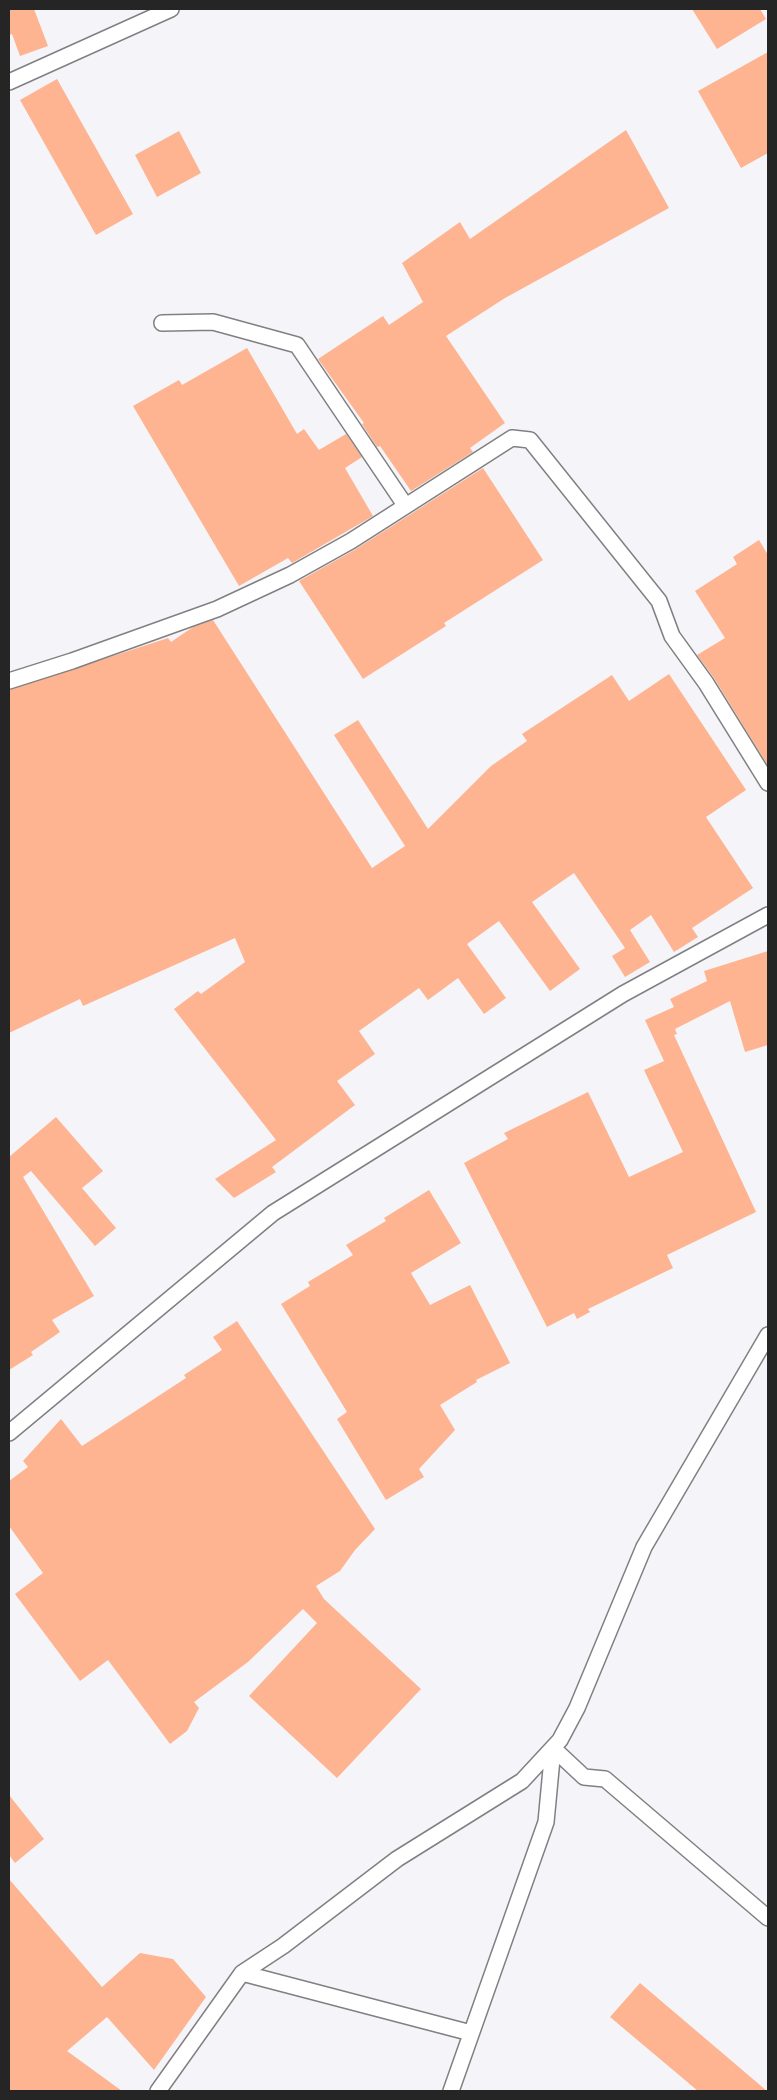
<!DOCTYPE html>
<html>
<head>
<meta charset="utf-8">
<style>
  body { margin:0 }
  #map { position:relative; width:777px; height:2100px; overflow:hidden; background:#f5f5f9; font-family:"Noto Sans",sans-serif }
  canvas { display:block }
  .frame { position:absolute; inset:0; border:10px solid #252526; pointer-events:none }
</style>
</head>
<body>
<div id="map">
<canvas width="777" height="2100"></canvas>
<div class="frame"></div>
</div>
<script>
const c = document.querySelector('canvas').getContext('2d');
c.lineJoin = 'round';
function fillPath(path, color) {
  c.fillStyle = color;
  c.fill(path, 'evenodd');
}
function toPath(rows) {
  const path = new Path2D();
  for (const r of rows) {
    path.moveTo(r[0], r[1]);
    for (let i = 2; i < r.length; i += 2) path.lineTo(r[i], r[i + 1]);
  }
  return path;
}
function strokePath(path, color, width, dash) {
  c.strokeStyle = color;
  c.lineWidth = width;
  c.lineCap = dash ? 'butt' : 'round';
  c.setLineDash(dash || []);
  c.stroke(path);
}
const building = toPath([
  [9,9,34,9,48,46,20,56,12,34,9,35],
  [692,9,760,9,766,19,717,49],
  [768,52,768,153,741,168,698,91],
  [57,79,133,214,96,235,20,100],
  [626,130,669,208,505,298,446,336,505,423,470,448,473,452,411,491,380,446,377,447,362,424,364,423,318,359,383,316,389,325,423,302,402,263,460,222,470,239],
  [179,131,201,173,157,197,135,155],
  [247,348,297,434,304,429,319,450,346,434,362,457,345,468,373,516,292,563,288,558,239,586,133,406,179,380,182,385],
  [483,468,543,560,444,623,446,626,363,679,299,581,356,549],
  [759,540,768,555,768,766,714,678,697,655,725,638,695,591,737,564,733,557],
  [213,620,372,868,405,846,334,735,358,720,428,829,491,766,527,741,522,734,612,675,629,701,669,674,746,790,706,817,753,888,692,928,698,937,674,952,651,915,630,930,650,962,625,977,612,956,625,948,574,873,532,902,580,969,550,991,499,921,467,944,506,998,484,1014,458,978,428,1000,419,988,359,1031,375,1054,337,1081,355,1105,272,1167,276,1172,234,1198,215,1179,276,1140,174,1009,198,991,201,994,245,962,235,938,83,1006,80,999,9,1033,9,690,168,638,171,642,193,627],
  [768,951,768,1045,745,1052,730,1001,675,1029,677,1034,674,1035,756,1212,667,1255,673,1268,588,1309,590,1312,577,1319,574,1313,547,1327,464,1163,508,1139,504,1133,588,1092,629,1177,683,1152,644,1070,664,1061,645,1020,674,1007,670,999,707,981,704,971],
  [56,1117,103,1171,82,1188,116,1228,95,1246,31,1171,23,1177,94,1296,52,1320,60,1332,31,1352,33,1355,9,1370,9,1157],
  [429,1190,461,1243,411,1273,430,1305,470,1285,510,1363,476,1380,477,1382,440,1405,455,1430,419,1469,424,1477,386,1500,337,1419,347,1412,281,1304,310,1286,308,1282,353,1255,346,1245,386,1221,384,1218],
  [237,1321,375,1529,355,1550,340,1571,316,1586,324,1599,421,1689,337,1778,249,1696,317,1623,303,1609,248,1662,194,1702,199,1708,187,1731,170,1744,108,1660,80,1681,15,1594,43,1573,9,1526,9,1481,28,1467,23,1461,61,1419,82,1446,186,1378,184,1375,222,1350,213,1337],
  [9,1795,44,1839,15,1863,9,1855],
  [9,1879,102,1987,140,1953,173,1959,206,1997,154,2070,107,2017,67,2051,122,2091,9,2091],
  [640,1983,767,2091,698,2091,610,2017]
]);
const minor = toPath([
  [9,82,171,9],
  [162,323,213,322,297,345,405,505],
  [9,681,72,661,217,609,290,575,351,541,512,438,530,440,659,601,672,636,706,683,768,783],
  [9,1433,273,1213,623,994,768,915],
  [553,1748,584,1777,605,1779,768,1918],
  [242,1973,283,1946,397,1859,522,1781,560,1740,577,1708,644,1547,768,1335],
  [158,2091,242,1973,471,2033],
  [451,2091,546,1822,553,1748]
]);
fillPath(building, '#feb391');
strokePath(minor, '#808083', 18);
strokePath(minor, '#fff', 15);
</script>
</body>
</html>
